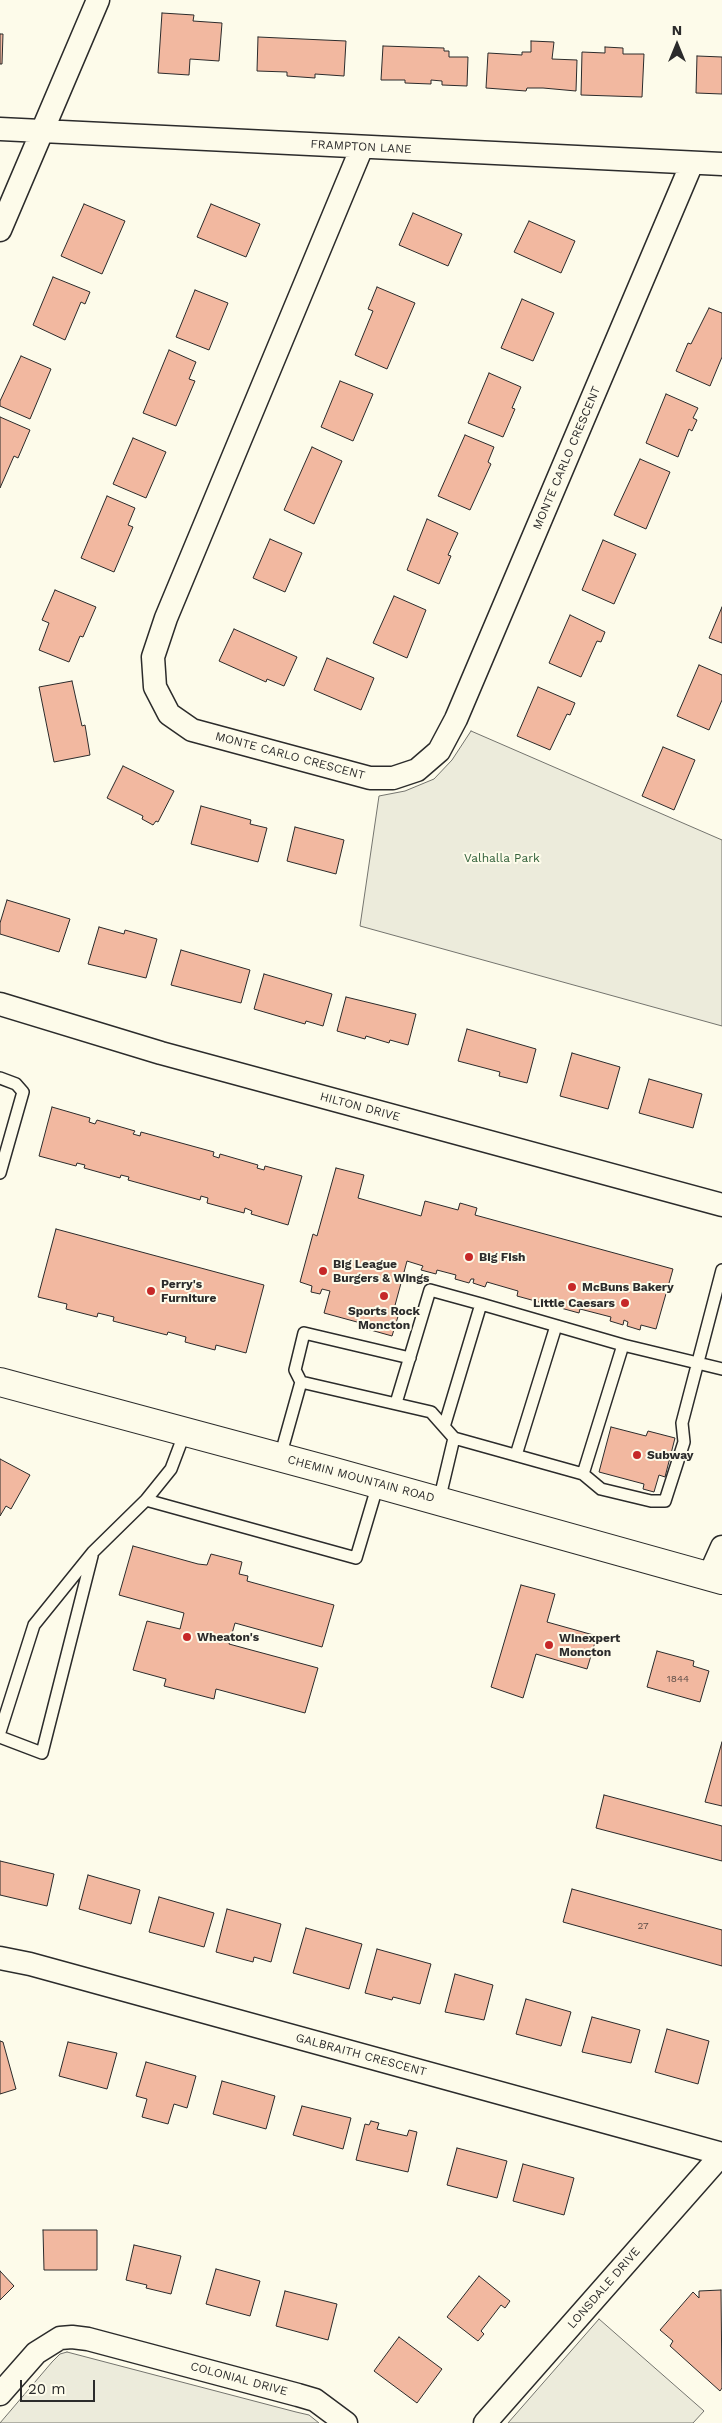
<!DOCTYPE html>
<html>
<head>
<meta charset="utf-8">
<style>
  body { margin:0 }
  #map { position:relative; width:722px; height:2423px; overflow:hidden; background:#fdfbea; font-family:"Work Sans",sans-serif }
  canvas { display:block }
  .north { position:absolute; left:652px; top:20px; width:50px; height:50px; -webkit-text-stroke:4px #fdfbea; paint-order:stroke; rotate:0deg; font-size:14px; font-weight:700; line-height:20px; text-align:center; color:#2b2b2b }
  .north::after { content:''; display:block; margin:auto; width:18px; height:22px; background:#2b2b2b; clip-path:polygon(50% 0,100% 100%,50% 72%,0 100%) }
  .scale { position:absolute; left:20px; top:2380px; width:75px; height:22px; box-sizing:border-box; border:2px solid #2b2b2b; border-top:0; padding-left:6px; font-size:15px; line-height:18px; white-space:nowrap; color:#2b2b2b; -webkit-text-stroke:4px #fdfbea; paint-order:stroke }
</style>
</head>
<body>
<div id="map">
<canvas width="722" height="2423"></canvas>
<div class="north">N</div>
<div class="scale">20 m</div>
</div>
<script>
const c = document.querySelector('canvas').getContext('2d');
c.lineJoin = 'round';
function fillPath(path, color) {
  c.fillStyle = color;
  c.fill(path, 'evenodd');
}
function toPath(rows) {
  const path = new Path2D();
  for (const r of rows) {
    path.moveTo(r[0], r[1]);
    for (let i = 2; i < r.length; i += 2) path.lineTo(r[i], r[i + 1]);
  }
  return path;
}
function strokePath(path, color, width, dash) {
  c.strokeStyle = color;
  c.lineWidth = width;
  c.lineCap = dash ? 'butt' : 'round';
  c.setLineDash(dash || []);
  c.stroke(path);
}
function write(font, color, halo, rows, align = 'center') {
  c.font = font + ' "Work Sans",sans-serif';
  c.lineWidth = 4;
  c.setLineDash([]);
  c.textBaseline = 'middle';
  c.strokeStyle = halo;
  c.fillStyle = color;
  for (const [text, x, y, turn = 0] of rows) {
    c.save();
    c.translate(x, y);
    c.rotate((+turn || 0) * Math.PI / 180);
    c.textAlign = isNaN(turn) ? turn : align;
    if (halo) c.strokeText(text, 0, 0);
    c.fillText(text, 0, 0);
    c.restore();
  }
}
const green = toPath([
  [471,731,722,840,722,1026,360,926,379,796,405,791,434,779,452,760,471,731],
  [599,2319,704,2411,693,2423,508,2423,599,2319],
  [67,2352,296,2412,309,2415,319,2423,0,2423,52,2362,60,2354,67,2352]
]);
const building = toPath([
  [162,13,194,15,193,21,222,23,219,61,190,59,189,75,158,73,162,13],
  [0,34,3,34,2,64,0,64,0,34],
  [258,37,346,41,344,76,315,74,315,78,287,76,287,72,257,71,258,37],
  [531,41,554,42,552,59,577,60,576,91,543,88,527,88,526,91,486,88,488,53,522,55,522,52,531,52,531,41],
  [383,46,444,48,444,51,449,51,449,57,468,57,467,86,442,85,442,81,431,80,431,84,405,83,405,80,381,80,383,46],
  [605,47,623,48,623,54,644,54,642,97,581,95,582,52,605,53,605,47],
  [697,56,722,57,722,94,696,93,697,56],
  [84,204,125,221,102,274,61,256,84,204],
  [211,204,260,224,246,257,197,237,211,204],
  [413,213,462,234,448,266,399,245,413,213],
  [529,221,575,241,561,273,514,252,529,221],
  [53,277,90,292,85,304,81,302,65,340,33,325,53,277],
  [377,287,415,303,387,369,355,355,373,311,368,309,377,287],
  [195,290,228,303,209,350,176,337,195,290],
  [522,299,554,313,533,361,501,348,522,299],
  [709,308,722,313,722,357,710,386,676,371,688,343,691,344,709,308],
  [169,350,196,362,189,379,195,381,176,426,143,413,169,350],
  [21,356,51,369,30,419,0,406,0,401,21,356],
  [489,373,521,387,512,408,515,409,503,437,468,423,489,373],
  [340,381,373,394,353,441,321,427,340,381],
  [666,394,698,408,693,418,697,420,692,431,689,429,678,457,646,443,666,394],
  [0,417,30,430,18,458,14,456,0,488,0,417],
  [465,435,494,447,488,462,491,464,470,510,438,496,465,435],
  [133,438,166,452,146,498,113,484,133,438],
  [312,447,342,461,314,524,284,510,312,447],
  [640,459,670,472,646,529,614,515,640,459],
  [107,496,135,508,128,525,133,527,114,572,81,558,107,496],
  [427,519,458,533,448,555,451,556,439,584,407,570,427,519],
  [270,539,302,553,285,592,253,578,270,539],
  [603,540,636,554,614,604,582,590,603,540],
  [55,590,96,607,83,637,80,636,69,662,39,650,49,623,42,620,55,590],
  [394,596,426,610,407,658,373,643,394,596],
  [722,607,722,643,709,638,722,607],
  [570,615,605,632,601,642,597,641,581,677,549,663,570,615],
  [234,629,297,657,284,686,267,679,266,682,219,661,234,629],
  [327,658,374,678,361,710,314,690,327,658],
  [699,665,722,675,722,700,709,730,677,716,699,665],
  [72,681,82,726,85,725,90,755,54,762,39,687,72,681],
  [538,687,575,703,570,715,567,714,550,750,517,736,538,687],
  [663,747,695,760,674,810,642,796,663,747],
  [123,766,174,791,158,822,156,821,153,825,142,819,143,816,107,798,123,766],
  [201,806,251,820,250,824,267,828,258,862,191,844,201,806],
  [295,827,344,840,336,874,287,861,295,827],
  [7,900,70,919,59,952,0,934,0,923,7,900],
  [99,927,124,934,125,930,157,939,146,978,88,964,99,927],
  [181,950,250,970,241,1003,171,985,181,950],
  [264,974,332,994,323,1026,306,1021,305,1024,254,1009,264,974],
  [346,997,416,1014,408,1045,390,1040,389,1043,366,1036,365,1039,337,1031,346,997],
  [467,1029,536,1049,527,1083,499,1076,500,1072,458,1061,467,1029],
  [572,1053,620,1067,608,1109,560,1096,572,1053],
  [649,1079,702,1094,693,1128,639,1113,649,1079],
  [52,1107,90,1118,89,1122,95,1124,97,1120,135,1131,133,1134,140,1136,141,1132,214,1152,213,1156,219,1158,220,1154,258,1165,257,1168,264,1170,265,1166,302,1176,288,1225,251,1214,252,1211,245,1208,244,1213,207,1203,208,1198,201,1196,200,1200,128,1180,129,1177,121,1175,120,1178,84,1168,85,1165,77,1163,76,1166,39,1156,52,1107],
  [336,1168,364,1175,358,1198,421,1216,425,1201,458,1210,460,1203,477,1208,475,1215,673,1269,656,1329,641,1325,640,1330,627,1326,628,1322,624,1320,623,1325,610,1321,611,1317,580,1309,579,1313,517,1296,518,1291,487,1282,485,1287,473,1283,474,1279,471,1279,469,1283,455,1279,456,1275,437,1270,436,1274,421,1270,423,1266,407,1261,394,1309,400,1310,392,1336,367,1329,368,1325,324,1313,330,1291,322,1289,320,1294,311,1292,312,1286,300,1282,313,1234,317,1236,336,1168],
  [56,1229,264,1285,246,1353,216,1345,215,1350,185,1342,186,1337,168,1332,167,1335,113,1321,114,1317,98,1313,97,1317,66,1309,67,1304,38,1297,56,1229],
  [611,1427,646,1436,648,1431,675,1438,665,1477,659,1475,654,1492,643,1489,644,1484,599,1472,611,1427],
  [0,1459,30,1475,11,1509,6,1506,0,1516,0,1459],
  [133,1546,198,1564,207,1565,211,1554,242,1562,239,1574,248,1576,247,1581,334,1605,322,1647,235,1623,229,1644,318,1668,305,1713,216,1689,214,1699,164,1686,166,1679,133,1670,147,1621,180,1629,184,1613,119,1595,133,1546],
  [521,1585,555,1594,547,1622,597,1636,587,1669,536,1654,523,1698,491,1687,521,1585],
  [657,1651,694,1661,693,1666,709,1671,700,1702,647,1687,657,1651],
  [722,1742,722,1806,705,1802,722,1742],
  [604,1795,722,1826,722,1861,596,1828,604,1795],
  [0,1861,54,1874,47,1906,0,1895,0,1861],
  [88,1875,140,1890,131,1924,79,1909,88,1875],
  [572,1889,722,1930,722,1966,563,1922,572,1889],
  [159,1897,214,1913,204,1947,149,1932,159,1897],
  [227,1909,281,1924,271,1962,254,1957,253,1962,216,1952,227,1909],
  [306,1928,362,1944,349,1989,293,1973,306,1928],
  [377,1949,431,1964,420,2004,393,1997,392,2000,365,1993,377,1949],
  [455,1974,493,1985,484,2020,445,2012,455,1974],
  [526,1999,571,2012,561,2046,516,2034,526,1999],
  [592,2017,640,2030,631,2063,582,2052,592,2017],
  [667,2029,709,2041,698,2084,655,2072,667,2029],
  [0,2041,3,2042,16,2089,0,2094,0,2041],
  [68,2042,117,2053,107,2089,59,2076,68,2042],
  [146,2062,196,2076,187,2108,174,2104,168,2124,142,2117,147,2099,136,2096,146,2062],
  [222,2081,275,2096,266,2129,213,2114,222,2081],
  [302,2106,351,2118,343,2149,293,2135,302,2106],
  [371,2121,379,2123,377,2129,407,2136,409,2130,417,2132,408,2172,356,2160,365,2124,369,2125,371,2121],
  [457,2148,507,2161,497,2198,447,2185,457,2148],
  [523,2164,574,2178,564,2215,513,2201,523,2164],
  [43,2230,97,2230,97,2270,44,2270,43,2230],
  [134,2245,181,2256,171,2294,146,2288,147,2285,126,2280,134,2245],
  [216,2269,260,2281,250,2316,206,2304,216,2269],
  [0,2271,14,2286,0,2300,0,2271],
  [479,2276,510,2301,505,2308,501,2305,481,2331,484,2334,478,2341,447,2317,479,2276],
  [721,2290,722,2388,720,2391,670,2346,673,2341,660,2330,693,2292,699,2298,699,2291,721,2290],
  [285,2291,337,2304,328,2340,276,2326,285,2291],
  [399,2337,442,2369,417,2403,374,2371,399,2337]
]);
const lane = toPath([
  [0,1078,16,1084,23,1092,0,1173],
  [301,1382,295,1370,304,1333,410,1358],
  [396,1403,430,1290,481,1304],
  [444,1427,481,1304,623,1345,722,1369],
  [516,1455,556,1326],
  [280,1457,301,1382,431,1412,454,1438,583,1474,623,1345],
  [583,1474,601,1489,651,1501,665,1501,684,1442,682,1423,722,1270],
  [146,1500,356,1558,378,1484],
  [439,1501,454,1438],
  [0,1732,34,1625,93,1552,146,1500,171,1469,185,1432],
  [0,1737,42,1753,92,1556]
]);
const street = toPath([
  [0,129,722,164],
  [362,147,166,618,153,657,155,687,169,714,192,730,370,778,393,778,417,770,439,751,456,719,692,163],
  [0,230,98,0],
  [0,1004,161,1053,722,1205],
  [709,1576,722,1547],
  [0,1958,30,1964,722,2154],
  [0,2394,36,2353,60,2338,72,2337,88,2339,298,2395,315,2400,346,2423],
  [485,2423,722,2154]
]);
const primary = toPath([
  [0,1382,331,1471,722,1580]
]);
const markers = [
  [469,1257,5,"#c62828"],
  [323,1271,5,"#c62828"],
  [572,1287,5,"#c62828"],
  [151,1291,5,"#c62828"],
  [384,1296,5,"#c62828"],
  [625,1303,5,"#c62828"],
  [637,1455,5,"#c62828"],
  [187,1637,5,"#c62828"],
  [549,1645,5,"#c62828"]
];
const numberNames = [
  ["1844",678,1679],
  ["27",643,1926]
];
const streetNames = [
  ["FRAMPTON LANE",361,147,3],
  ["MONTE CARLO CRESCENT",567,458,-67],
  ["MONTE CARLO CRESCENT",290,756,15],
  ["HILTON DRIVE",360,1107,15],
  ["CHEMIN MOUNTAIN ROAD",361,1479,15],
  ["GALBRAITH CRESCENT",361,2055,15],
  ["LONSDALE DRIVE",604,2288,-49],
  ["COLONIAL DRIVE",239,2379,15]
];
const parkNames = [
  ["Valhalla Park",502,858]
];
const poiNames = [
  ["Big Fish",479,1257],
  ["Big League",333,1264],
  ["Burgers & Wings",333,1278],
  ["Perry's",161,1284],
  ["Furniture",161,1298],
  ["McBuns Bakery",582,1287],
  ["Little Caesars",615,1303,"right"],
  ["Sports Rock",384,1311,"center"],
  ["Moncton",384,1325,"center"],
  ["Subway",647,1455],
  ["Wheaton's",197,1637],
  ["Winexpert",559,1638],
  ["Moncton",559,1652]
];
fillPath(green, '#ecebdb');
strokePath(green, '#74746e', 1);
fillPath(building, '#f2b8a0');
strokePath(building, '#2b2b2b', 1);
strokePath(lane, '#2b2b2b', 14);
strokePath(street, '#2b2b2b', 25);
strokePath(primary, '#2b2b2b', 30);
strokePath(lane, '#fdfbea', 11);
strokePath(street, '#fdfbea', 22);
strokePath(primary, '#fdfbea', 28);
for (const [x, y, r, color] of markers) {
  const dot = new Path2D();
  dot.arc(x, y, r, 0, 2 * Math.PI);
  c.fillStyle = color;
  c.fill(dot);
  strokePath(dot, '#fdfbea', 2);
}
write('10px', '#5d4e48', null, numberNames);
write('12px', '#2b2b2b', '#fdfbea', streetNames);
write('12px', '#34623c', '#fdfbea', parkNames);
write('bold 12px', '#2b2b2b', '#fdfbea', poiNames, 'left');
</script>
</body>
</html>
